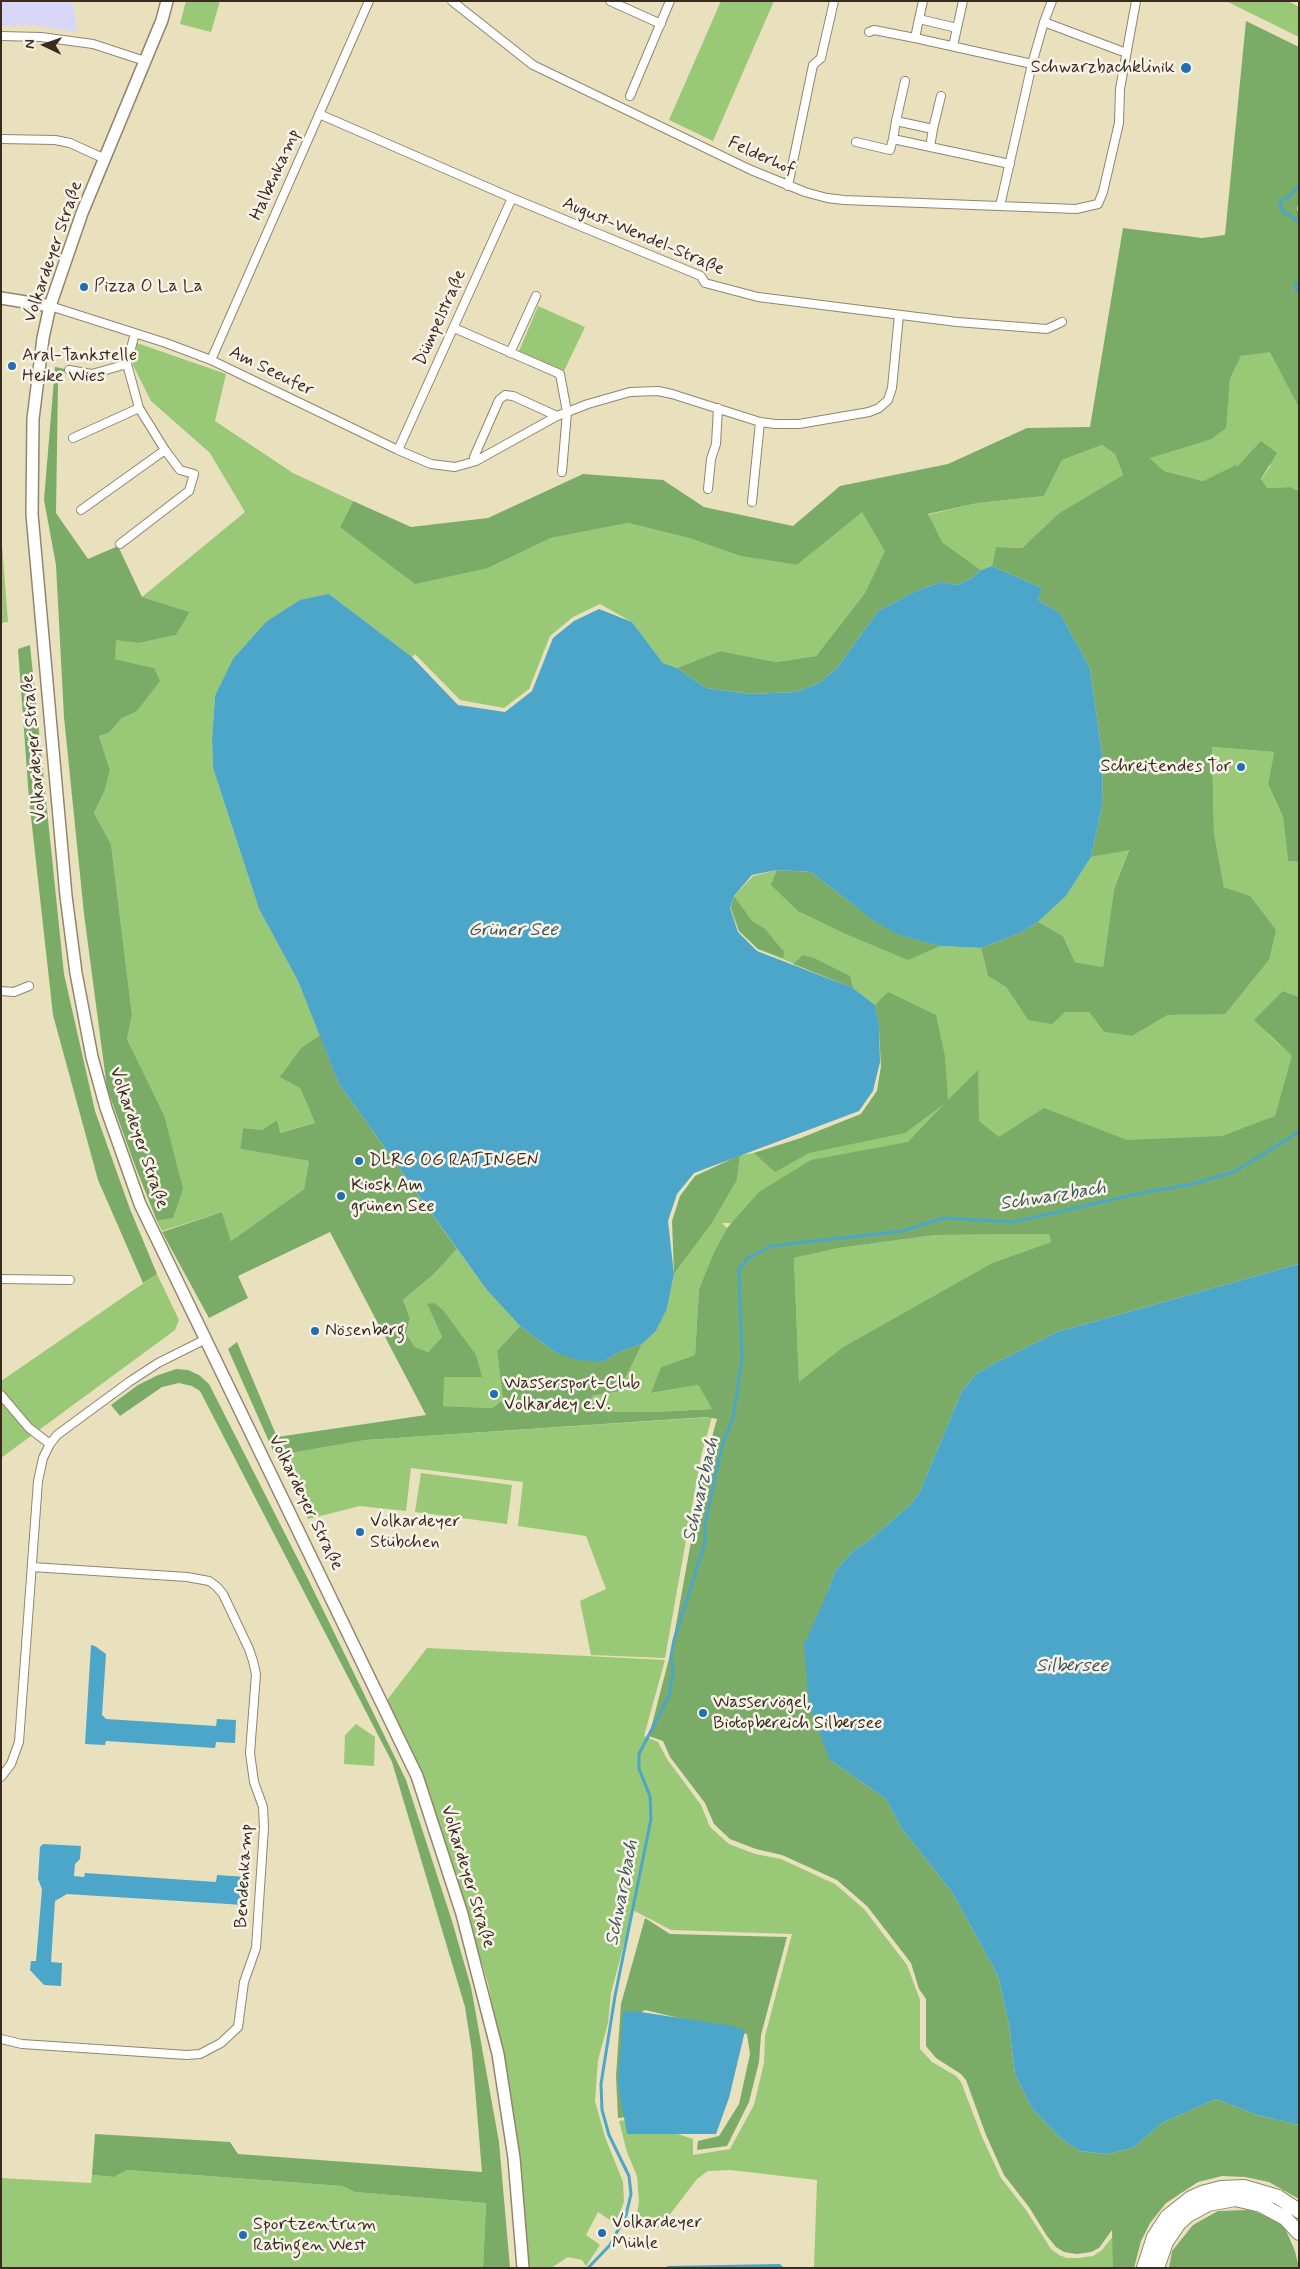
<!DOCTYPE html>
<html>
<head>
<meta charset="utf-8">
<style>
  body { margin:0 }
  #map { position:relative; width:1300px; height:2269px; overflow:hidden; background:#e9e0bd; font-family:Mynerve,sans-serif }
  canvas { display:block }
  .frame { position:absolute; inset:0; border:2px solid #3b2a1e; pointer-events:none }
  .north { position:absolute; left:20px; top:20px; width:50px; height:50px; -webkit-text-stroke:4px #f7f3e8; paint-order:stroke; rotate:273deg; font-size:14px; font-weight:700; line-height:20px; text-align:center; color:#3b2a1e }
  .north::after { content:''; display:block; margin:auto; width:18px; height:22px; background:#3b2a1e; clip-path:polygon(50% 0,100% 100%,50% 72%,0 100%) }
</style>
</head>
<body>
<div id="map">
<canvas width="1300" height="2269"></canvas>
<div class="frame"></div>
<div class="north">N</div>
</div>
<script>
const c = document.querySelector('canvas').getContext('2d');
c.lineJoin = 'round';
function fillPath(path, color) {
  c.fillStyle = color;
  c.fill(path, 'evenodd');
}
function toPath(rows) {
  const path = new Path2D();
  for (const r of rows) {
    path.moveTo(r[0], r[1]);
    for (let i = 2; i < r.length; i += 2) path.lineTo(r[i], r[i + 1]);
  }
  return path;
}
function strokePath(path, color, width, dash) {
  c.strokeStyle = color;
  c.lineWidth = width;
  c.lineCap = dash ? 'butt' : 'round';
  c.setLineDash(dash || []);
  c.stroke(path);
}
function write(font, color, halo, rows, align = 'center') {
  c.font = font + ' Mynerve,sans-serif';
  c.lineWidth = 5;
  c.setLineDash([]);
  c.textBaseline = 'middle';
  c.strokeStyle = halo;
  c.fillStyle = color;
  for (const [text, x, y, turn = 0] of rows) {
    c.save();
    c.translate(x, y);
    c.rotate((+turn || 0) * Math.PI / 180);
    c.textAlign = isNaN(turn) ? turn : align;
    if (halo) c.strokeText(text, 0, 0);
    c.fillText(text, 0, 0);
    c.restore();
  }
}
const built = toPath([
  [1,1,73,1,77,32,35,25,1,26]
]);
const green = toPath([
  [186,1,220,1,211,32,180,24],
  [721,1,774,1,713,141,669,120],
  [1226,1,1288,1,1299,7,1299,37],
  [538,306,585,327,564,371,519,351],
  [137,343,226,374,215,421,293,473,353,501,340,527,488,568,551,538,628,523,689,538,740,556,797,565,862,511,886,550,865,593,816,656,776,662,720,651,677,668,663,663,632,622,600,604,573,617,550,636,529,689,504,708,460,700,415,654,412,657,329,594,215,696,212,739,213,768,259,909,298,981,320,1035,302,1047,300,1088,315,1123,279,1133,277,1120,262,1130,243,1128,240,1149,309,1161,304,1189,231,1241,222,1212,162,1231,157,1221,173,1218,164,1115,127,1039,132,1015,111,844,94,813,105,790,110,770,99,736,109,733,122,718,136,712,154,668,115,659,115,639,139,643,176,635,190,612,142,597,245,512,210,453,151,401,133,365],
  [1270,351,1299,408,1299,491,1290,487,1267,488,1261,480,1271,465,1236,467,1235,466,1203,481,1164,471,1149,457,1212,439,1225,428,1230,379,1241,356],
  [1102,445,1115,454,1123,475,1059,513,1022,548,996,547,992,566,981,570,942,542,927,515,978,503,1044,496,1062,460],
  [1,532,8,622,1,623],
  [1212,747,1274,752,1268,784,1283,817,1288,861,1299,862,1299,997,1283,991,1268,1034,1292,1056,1299,1081,1275,1116,1250,1130,787,1224,722,1223,727,1228,713,1254,699,1289,695,1355,661,1367,652,1393,698,1385,712,1409,655,1412,589,1411,592,1396,619,1390,642,1344,656,1331,667,1309,674,1274,712,1223,737,1180,740,1155,754,1153,801,1138,861,1114,877,1091,881,1067,879,1025,875,1005,853,988,758,949,739,931,730,908,735,895,753,876,777,870,940,946,981,948,988,976,1006,987,1028,1020,1065,1012,1089,1012,1104,1032,1132,1036,1168,1015,1225,1013,1269,960,1250,896,1224,887,1214,833],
  [1129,849,1114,889,1103,967,1075,962,1063,936,1038,922,1066,896,1091,857],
  [1049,1234,1051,1242,992,1263,843,1347,799,1383,794,1258,839,1248,935,1235],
  [457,1249,486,1289,520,1326,497,1351,503,1400,492,1408,443,1406,443,1376,482,1377,427,1304,442,1337,428,1352,415,1347,406,1333,410,1318,403,1300,434,1274],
  [157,1274,179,1320,175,1330,1,1458,1,1381],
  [712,1417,701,1456,665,1658,591,1655,580,1601,606,1589,586,1536,518,1526,523,1482,411,1468,406,1511,360,1506,308,1519,285,1454,366,1440],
  [421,1473,512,1485,507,1524,415,1512],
  [427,1648,665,1660,644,1736,658,1742,667,1759,701,1805,710,1827,729,1844,755,1854,781,1859,835,1884,864,1909,907,1965,920,2000,920,2049,932,2062,956,2076,961,2082,982,2137,1001,2178,1026,2210,1051,2249,1059,2255,1067,2258,1079,2258,1093,2256,1102,2250,1113,2236,1113,2268,814,2268,817,2180,730,2170,708,2171,697,2179,661,2226,654,2230,637,2213,639,2202,637,2176,627,2152,619,2121,631,2119,693,2139,693,2155,730,2149,754,2105,764,2063,765,2036,792,1934,671,1930,633,1910,611,1993,608,2023,598,2060,595,2101,605,2137,623,2182,624,2201,616,2224,598,2212,586,2235,600,2245,586,2266,582,2260,568,2257,551,2268,527,2268,522,2189,513,2112,488,1983,434,1810,387,1700],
  [356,1724,375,1737,374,1766,344,1764,345,1735],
  [127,2170,342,2186,355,2192,486,2203,483,2268,1,2268,1,2178,91,2183,92,2175,114,2177]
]);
const forest = toPath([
  [1246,21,1299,47,1299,197,1297,210,1299,212,1299,408,1270,352,1241,356,1230,379,1226,428,1212,439,1150,458,1164,471,1203,481,1236,465,1237,467,1261,441,1277,453,1261,479,1267,488,1290,487,1299,491,1299,862,1288,861,1283,817,1268,784,1274,752,1212,747,1214,833,1224,887,1250,896,1276,930,1269,960,1225,1014,1168,1015,1132,1036,1104,1032,1089,1012,1065,1012,1052,1024,1028,1020,1006,987,988,976,981,948,1020,933,1038,922,1063,936,1075,962,1103,967,1114,889,1129,850,1091,857,1102,807,1103,761,1090,668,1060,613,1038,600,1042,588,992,566,996,547,1022,548,1059,513,1123,475,1115,454,1102,445,1062,460,1044,496,978,503,928,514,942,542,981,570,972,578,957,585,941,582,916,591,878,611,837,668,819,683,796,692,750,694,706,688,677,668,720,651,776,662,816,656,865,593,885,551,862,512,797,565,740,556,689,538,628,523,551,538,488,568,415,584,340,527,353,501,411,527,488,518,583,474,663,480,704,507,793,526,840,486,948,464,1027,428,1090,427,1123,228,1202,238,1225,235],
  [55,367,65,369,58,383,56,513,88,559,118,546,142,597,190,612,176,635,139,643,116,640,115,659,154,668,160,681,136,712,122,718,109,733,99,736,110,770,105,790,94,813,111,844,132,1015,127,1039,164,1115,183,1189,173,1218,157,1221,134,1163,107,1088,84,914,64,717,56,565,44,500],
  [30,645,64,974,95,1111,130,1209,157,1274,143,1283,98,1180,53,1015,29,799,18,649],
  [777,870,811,872,874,921,899,935,940,946,908,960,846,934,798,911,771,885],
  [734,896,752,921,765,929,784,952,783,958,758,949,739,931,731,907],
  [803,955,814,958,850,976,853,988,793,964],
  [1283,991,1299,997,1299,1264,1057,1332,993,1364,976,1374,962,1391,920,1491,911,1504,867,1542,854,1550,835,1571,828,1591,830,1760,886,1799,902,1829,952,1892,998,1976,1009,2025,1015,2074,1031,2107,1060,2138,1080,2151,1107,2154,1133,2148,1162,2123,1216,2099,1257,2115,1299,2125,1299,2199,1269,2182,1245,2177,1222,2176,1198,2182,1166,2203,1150,2223,1141,2241,1134,2268,1113,2268,1112,2230,1099,2248,1091,2252,1077,2254,1064,2252,1056,2247,1047,2236,1029,2207,1004,2175,986,2135,966,2080,961,2074,936,2058,926,2046,926,1999,919,1989,911,1963,867,1906,837,1880,782,1855,756,1849,730,1839,714,1824,705,1803,670,1757,663,1741,649,1736,672,1647,706,1458,717,1419,707,1417,366,1440,285,1454,274,1453,228,1349,237,1342,277,1437,426,1415,330,1232,238,1276,248,1298,209,1318,162,1232,222,1212,231,1241,304,1189,309,1161,240,1149,243,1128,262,1130,277,1120,280,1133,315,1123,300,1088,280,1077,302,1047,320,1035,339,1084,457,1249,434,1274,403,1300,410,1318,406,1333,415,1347,428,1352,442,1337,427,1304,434,1303,443,1310,476,1355,482,1377,444,1377,443,1406,492,1408,503,1400,497,1351,520,1326,556,1353,603,1362,619,1352,642,1344,619,1391,592,1396,589,1411,655,1412,712,1409,698,1385,651,1393,661,1367,695,1355,699,1289,713,1254,727,1228,759,1192,811,1160,908,1142,944,1104,905,1133,809,1153,775,1172,754,1153,801,1138,861,1114,877,1091,881,1067,879,1025,875,1005,888,992,936,1015,945,1057,948,1100,978,1070,979,1121,999,1137,1044,1108,1127,1140,1222,1136,1275,1116,1292,1056,1254,1020],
  [1049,1234,1051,1242,992,1263,843,1347,799,1382,794,1258,839,1248,935,1235],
  [740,1155,737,1180,712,1223,674,1274,672,1221,680,1196,695,1176],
  [176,1369,188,1370,199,1375,209,1384,308,1579,406,1780,452,1921,471,1987,499,2142,510,2268,483,2268,486,2203,355,2192,342,2186,127,2170,114,2177,92,2175,95,2134,230,2142,238,2154,482,2172,472,2052,465,2007,392,1762,200,1391,192,1386,179,1383,162,1387,120,1416,111,1405,138,1385,156,1376],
  [645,1918,670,1934,787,1937,761,2035,759,2062,749,2102,727,2146,697,2150,698,2141,719,2136,739,2104,750,2054,747,2034,645,2010,631,2018,627,2117,618,2118,616,2076,621,2004],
  [1249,2210,1268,2216,1284,2226,1295,2251,1299,2268,1169,2268,1172,2251,1193,2225,1218,2211]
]);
const water = toPath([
  [992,566,1042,588,1038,600,1060,613,1090,668,1103,761,1102,807,1091,857,1066,896,1038,922,1020,933,981,948,940,946,899,935,874,921,811,872,777,870,752,875,734,896,730,908,738,932,757,951,853,988,875,1005,879,1025,880,1062,873,1091,859,1111,694,1173,677,1194,668,1221,674,1274,667,1309,656,1331,642,1344,619,1352,603,1362,578,1360,556,1353,520,1326,486,1289,339,1084,298,981,259,909,213,768,212,739,215,696,233,659,266,622,300,600,329,594,412,657,458,705,505,712,532,691,553,638,574,621,599,609,632,622,663,663,677,668,706,688,750,694,796,692,819,683,837,668,878,611,916,591,941,582,957,585,972,578,981,570],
  [1299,1264,1299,2125,1257,2115,1216,2099,1162,2123,1133,2148,1107,2154,1080,2151,1060,2138,1031,2107,1015,2074,1009,2025,998,1976,952,1892,902,1829,886,1799,830,1760,809,1705,804,1645,828,1591,835,1571,854,1550,867,1542,911,1504,920,1491,962,1391,976,1374,993,1364,1057,1332],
  [91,1645,95,1646,106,1654,102,1715,106,1719,216,1726,217,1719,236,1720,235,1743,216,1742,215,1748,106,1741,105,1745,85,1744],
  [43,1844,81,1846,80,1859,75,1864,74,1876,84,1877,85,1873,216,1882,217,1875,246,1877,244,1905,67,1894,55,1901,51,1962,62,1963,61,1986,44,1985,30,1970,31,1961,36,1961,42,1889,38,1879,40,1847],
  [634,2011,733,2026,745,2031,729,2098,716,2134,627,2134,618,2084,623,2012],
  [780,2264,784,2268,665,2268,668,2266]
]);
const stream = toPath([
  [1299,185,1291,195,1279,202,1284,212,1299,222],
  [1299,283,1295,284,1296,290,1299,291],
  [588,2268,610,2245,626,2215,631,2194,629,2176,609,2135,602,2110,601,2084,615,1996,651,1819,650,1796,639,1769,639,1754,669,1696,673,1672,671,1656,674,1640,705,1543,705,1525,718,1464,725,1437,733,1418,742,1359,739,1269,748,1258,771,1246,902,1231,943,1218,1013,1222,1151,1191,1193,1184,1234,1172,1299,1132]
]);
const street = toPath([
  [452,1,533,65,751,170,805,192,827,198,844,200,1076,209,1098,204,1103,192,1119,123,1120,89,1136,1],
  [610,1,661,24],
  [919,19,923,1],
  [1044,22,1121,51],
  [957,28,963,1],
  [869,32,874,30,915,38],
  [1,36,41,37,93,44,145,61],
  [953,46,957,28,919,19,915,38,1032,64],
  [630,96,670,1],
  [319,114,512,198,701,276,705,283,758,297,957,322,1047,329,1062,322],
  [896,121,905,81],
  [933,129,941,96],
  [1,139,55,140,70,143,105,159],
  [856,142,890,150,893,139],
  [930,147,933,129,896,121,893,139,1010,164],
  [788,186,813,65,821,58,834,1],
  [1000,206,1032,64,1044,22,1052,1],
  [50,306,166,343,211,360,398,450,431,464,455,467,476,461,557,416,588,404,630,392,658,391,672,394,760,422,775,424,799,424,869,412,879,408,888,400,892,388,899,315],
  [454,328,560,374,567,412,562,472],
  [510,353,536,296],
  [211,360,369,1],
  [69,370,92,374,127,364],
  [73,438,139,408],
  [398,450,512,198],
  [476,461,474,457,499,400,505,395,513,396,557,416],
  [708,489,711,459,716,444,718,408],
  [752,502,760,422],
  [81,510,165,450],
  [120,544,189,491,194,474,180,470,165,450,139,408,127,364,135,333],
  [1,991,14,992,29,986],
  [1,1279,70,1280],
  [1,1395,29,1428,50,1444],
  [1,1777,11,1764,19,1742,38,1481,43,1458,50,1444,57,1435,129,1382,158,1363,206,1339],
  [1,2039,22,2044,187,2055,200,2054,221,2043,238,2027,244,1982,256,1948,264,1827,263,1807,254,1782,250,1753,256,1674,253,1661,249,1649,223,1594,216,1586,209,1581,187,1577,32,1567]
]);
const secondary = toPath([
  [167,1,162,20,82,213,50,306,43,338,33,419,32,514,66,896,76,973,92,1057,106,1108,140,1204,417,1776,462,1914,498,2054,514,2158,523,2268],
  [1,298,50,306]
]);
const highway = toPath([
  [1144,2268,1154,2237,1167,2217,1191,2198,1202,2193,1221,2188,1244,2187,1278,2197,1299,2211],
  [1157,2268,1166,2242,1179,2223,1188,2215,1208,2204,1235,2199,1261,2205,1285,2218,1299,2233]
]);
const markers = [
  [1186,68,6,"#1f6fb2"],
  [84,287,5,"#1f6fb2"],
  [12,366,5,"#1f6fb2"],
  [1241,767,5,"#1f6fb2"],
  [359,1161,5,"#1f6fb2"],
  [341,1196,5,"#1f6fb2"],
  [315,1331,5,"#1f6fb2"],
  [494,1394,5,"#1f6fb2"],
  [360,1532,5,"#1f6fb2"],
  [703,1713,5,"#1f6fb2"],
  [602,2233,5,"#1f6fb2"],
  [243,2235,5,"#1f6fb2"]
];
const poiNames = [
  ["Schwarzbachklinik",1175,68,"right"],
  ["Pizza O La La",94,287],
  ["Aral-Tankstelle",22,356],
  ["Heike Wies",22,377],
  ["Schreitendes Tor",1231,767,"right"],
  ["DLRG OG RATINGEN",369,1161],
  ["Kiosk Am",351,1186],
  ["grünen See",351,1207],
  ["Nösenberg",325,1331],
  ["Wassersport-Club",504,1384],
  ["Volkardey e.V.",504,1405],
  ["Volkardeyer",370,1522],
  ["Stübchen",370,1543],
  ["Wasservögel,",713,1703],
  ["Biotopbereich Silbersee",713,1724],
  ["Volkardeyer",612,2223],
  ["Mühle",612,2244],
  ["Sportzentrum",253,2225],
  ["Ratingen West",253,2246]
];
const streetNames = [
  ["Felderhof",761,157,24],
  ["Halbenkamp",276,175,-66],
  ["August-Wendel-Straße",643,237,23],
  ["Volkardeyer Straße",54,252,-71],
  ["Dümpelstraße",441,318,-66],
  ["Am Seeufer",271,372,26],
  ["Volkardeyer Straße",35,748,-95],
  ["Volkardeyer Straße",138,1138,71],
  ["Volkardeyer Straße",305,1503,64],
  ["Bendenkamp",245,1876,-87],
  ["Volkardeyer Straße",467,1877,73]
];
const waterNames = [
  ["Grüner See",513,931],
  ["Schwarzbach",1053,1197,-9],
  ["Schwarzbach",702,1490,-77],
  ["Silbersee",1072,1667],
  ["Schwarzbach",623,1893,-79]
];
fillPath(built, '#d8d7f8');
fillPath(green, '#99c876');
fillPath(forest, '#7aac67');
fillPath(water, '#4ca6ca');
strokePath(stream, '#4ca6ca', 3);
strokePath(street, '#92856e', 10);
strokePath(secondary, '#92856e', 14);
strokePath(highway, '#92856e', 16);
strokePath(street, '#fff', 8);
strokePath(secondary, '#fff', 11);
strokePath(highway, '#fff', 14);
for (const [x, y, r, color] of markers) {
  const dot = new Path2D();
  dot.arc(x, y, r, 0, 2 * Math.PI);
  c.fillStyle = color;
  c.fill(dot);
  strokePath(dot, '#f7f3e8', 2);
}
write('18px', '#3b2a1e', '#f7f3e8', poiNames, 'left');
write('18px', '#3b2a1e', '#f7f3e8', streetNames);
write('italic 19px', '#41555a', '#f7f3e8', waterNames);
</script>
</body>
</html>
